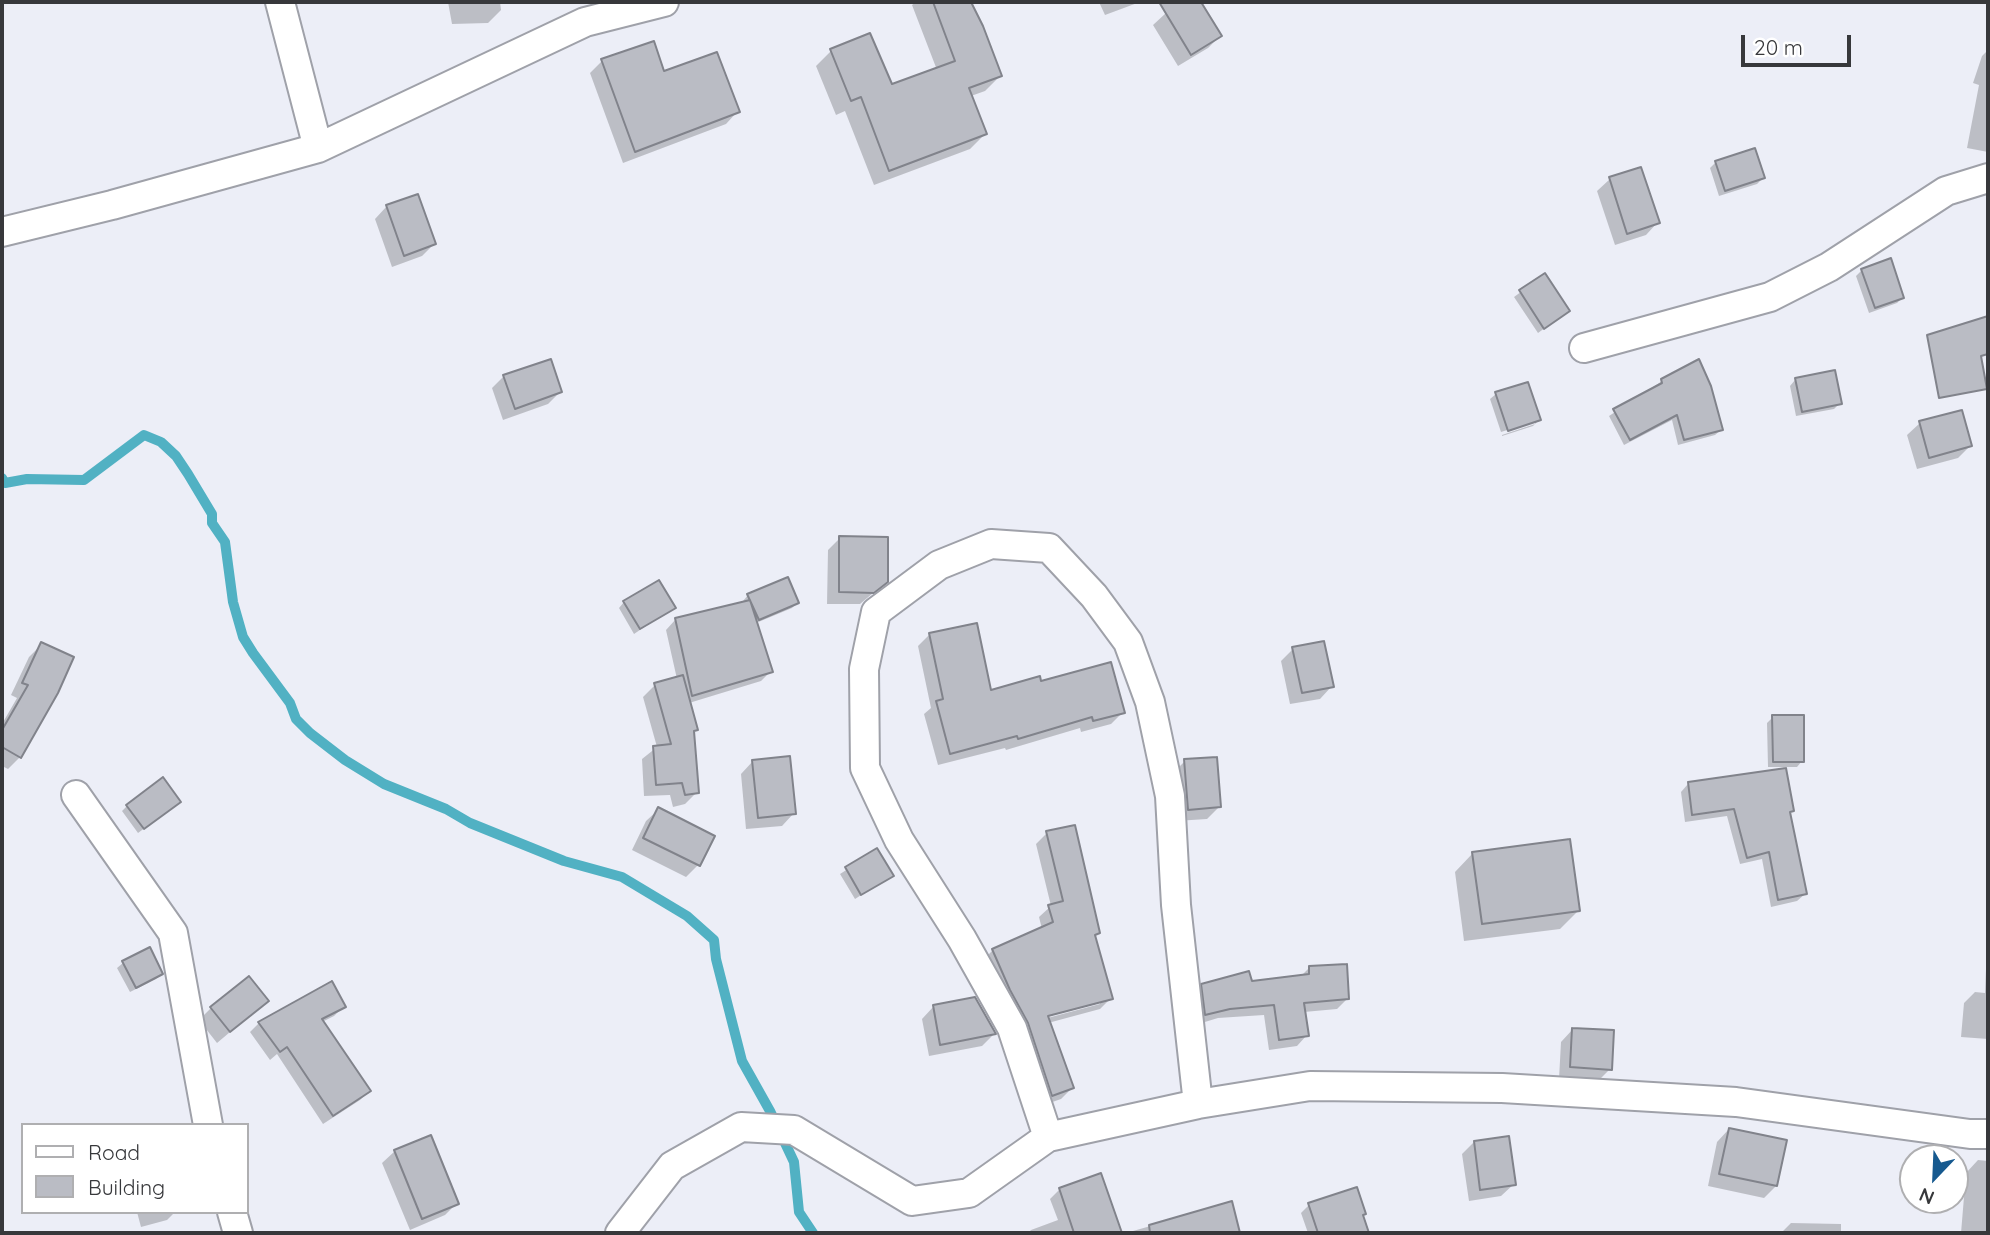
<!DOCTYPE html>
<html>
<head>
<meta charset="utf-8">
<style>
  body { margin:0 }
  #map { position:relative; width:1990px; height:1235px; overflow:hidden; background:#eceef7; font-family:Quicksand,sans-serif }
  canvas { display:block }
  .frame { position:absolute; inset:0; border:4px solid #37383b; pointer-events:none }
  .legend { position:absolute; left:21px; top:1123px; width:228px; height:91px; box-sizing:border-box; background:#fff; border:2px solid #afafb1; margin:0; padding:9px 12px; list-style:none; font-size:21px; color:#37383b }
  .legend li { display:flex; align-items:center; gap:14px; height:35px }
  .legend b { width:35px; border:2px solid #afafb1 }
  .north { position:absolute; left:1899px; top:1144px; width:70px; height:70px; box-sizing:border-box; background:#fff; border:2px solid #afafb1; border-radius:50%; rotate:203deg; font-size:19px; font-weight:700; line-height:28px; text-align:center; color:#37383b }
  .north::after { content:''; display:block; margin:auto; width:24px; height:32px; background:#16598f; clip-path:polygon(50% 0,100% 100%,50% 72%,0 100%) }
  .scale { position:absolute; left:1741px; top:35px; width:110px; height:32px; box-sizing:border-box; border:4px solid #37383b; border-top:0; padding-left:9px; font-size:21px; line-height:24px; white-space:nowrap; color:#37383b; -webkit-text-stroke:5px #fff; paint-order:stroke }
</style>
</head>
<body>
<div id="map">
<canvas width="1990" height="1235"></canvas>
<div class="frame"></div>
<ul class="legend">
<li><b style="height:9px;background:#fff"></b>Road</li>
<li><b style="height:19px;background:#babcc4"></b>Building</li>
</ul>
<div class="north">N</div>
<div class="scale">20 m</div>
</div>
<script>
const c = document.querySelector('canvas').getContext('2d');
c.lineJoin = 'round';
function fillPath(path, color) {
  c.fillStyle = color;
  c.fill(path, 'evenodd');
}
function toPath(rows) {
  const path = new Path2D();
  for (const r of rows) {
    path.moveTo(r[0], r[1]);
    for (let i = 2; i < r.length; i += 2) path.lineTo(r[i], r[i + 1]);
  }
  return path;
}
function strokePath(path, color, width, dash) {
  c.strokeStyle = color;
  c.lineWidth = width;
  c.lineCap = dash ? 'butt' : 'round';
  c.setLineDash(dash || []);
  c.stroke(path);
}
const shadow = toPath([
  [448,2,500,2,501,10,488,23,452,24],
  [916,2,969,2,1000,76,985,91,971,96,985,134,970,149,874,185,845,111,836,115,816,66,831,51,891,87,937,70,912,5],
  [1099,2,1140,2,1105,15],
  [1183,2,1199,2,1220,36,1208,48,1178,66,1153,25,1166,13],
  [1988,50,1988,152,1967,148,1979,85,1973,83,1982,56],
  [602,61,663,73,738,111,726,124,623,163,590,73],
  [1716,162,1763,178,1757,184,1719,196,1710,168],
  [1610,179,1658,222,1646,235,1615,245,1597,191],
  [387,206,434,244,422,256,392,267,375,219],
  [1862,270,1902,298,1897,303,1869,313,1856,276],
  [1544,275,1568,311,1538,333,1514,297],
  [504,376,560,392,548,404,503,420,492,388],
  [1795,380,1840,403,1834,409,1796,416,1790,386],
  [1662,381,1721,430,1715,435,1678,445,1672,420,1624,445,1609,416],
  [1496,394,1539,420,1535,424,1535,421,1501,432,1490,399],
  [1920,423,1970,446,1958,458,1917,469,1907,435],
  [1535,424,1533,426,1502,436,1502,435],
  [840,538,886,582,860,604,827,604,828,550],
  [748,595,797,603,792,608,756,623,771,671,761,681,689,703,696,730,693,733,697,792,685,804,673,807,670,795,644,796,642,759,657,747,643,697,655,685,677,679,666,630,676,619,744,603,743,601],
  [624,602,674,607,634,634,619,608],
  [930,634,990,692,1040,683,1123,712,1111,724,1081,732,1080,728,1006,750,1005,748,938,765,924,714,931,708,918,646],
  [41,645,20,757,8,769,2,766,2,724,17,698,11,695,29,657],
  [1293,649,1332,686,1320,699,1290,704,1281,661],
  [1773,717,1802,761,1797,767,1768,767,1767,723],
  [753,761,794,813,782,826,746,829,741,774],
  [1185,761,1219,807,1207,819,1176,821,1173,773],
  [1688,784,1793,811,1789,814,1805,894,1797,901,1771,907,1762,859,1740,864,1727,816,1685,822,1681,792],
  [127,806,173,807,138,833,122,811],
  [659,809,698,865,686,877,632,850,646,821],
  [1047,833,1098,933,1094,937,1111,998,1100,1009,1048,1023,1072,1088,1061,1099,1041,1106,982,961,993,950,1042,929,1039,917,1051,906,1036,844],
  [1100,1000,1100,1004,1040,1020,1039,1017],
  [876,851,891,876,855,899,840,874],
  [1473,853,1578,911,1560,929,1464,941,1455,872],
  [1988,920,1988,1039,1961,1037,1964,1003,1975,992,1985,993],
  [123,963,161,973,156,979,130,992,117,968],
  [1309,968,1347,999,1337,1009,1304,1012,1307,1035,1297,1046,1269,1050,1264,1015,1218,1018,1195,1025,1192,996,1202,985,1251,983,1300,977],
  [331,983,344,1006,334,1016,322,1022,369,1091,360,1100,323,1124,277,1054,270,1060,250,1032,259,1023],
  [267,1001,217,1043,199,1020,211,1008],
  [934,1006,994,1034,982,1046,929,1056,922,1019],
  [1573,1029,1610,1069,1598,1081,1559,1079,1561,1042],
  [1729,1129,1776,1186,1764,1198,1708,1186,1717,1142],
  [1474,1142,1514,1184,1501,1196,1469,1201,1462,1154],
  [395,1151,457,1203,445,1215,410,1230,382,1163],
  [1978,1160,1988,1161,1988,1233,1961,1233,1966,1173],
  [1100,1175,1120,1233,1028,1233,1031,1230,1058,1220,1050,1199,1060,1189],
  [1231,1203,1239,1233,1126,1233],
  [1309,1205,1362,1216,1367,1233,1308,1233,1301,1213],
  [137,1212,172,1212,173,1214,167,1220,141,1227],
  [1791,1223,1841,1224,1841,1233,1781,1233]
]);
const stream = toPath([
  [2,478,5,483,27,479,84,480,144,435,161,442,176,456,188,474,212,514,212,523,225,542,233,602,243,637,253,653,290,703,296,719,310,733,345,760,384,784,446,809,470,823,564,861,622,877,687,916,714,940,716,959,742,1061,770,1111,794,1162,799,1212,813,1233]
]);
const building = toPath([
  [933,2,971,2,983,26,1002,76,969,88,987,134,889,171,861,97,851,101,830,49,870,33,892,84,955,61,933,2],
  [1159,2,1201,2,1222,36,1191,55,1159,2],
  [654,41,664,71,717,52,740,112,635,152,601,59,654,41],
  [1755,148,1765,178,1725,191,1715,161,1755,148],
  [1641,167,1660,223,1627,234,1609,177,1641,167],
  [418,194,436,244,404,256,386,205,418,194],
  [1891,258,1904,298,1875,308,1861,269,1891,258],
  [1545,273,1570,311,1544,329,1519,290,1545,273],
  [1988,316,1988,354,1981,356,1987,389,1939,398,1927,335,1988,316],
  [551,359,562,392,515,409,503,375,551,359],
  [1699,359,1711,386,1723,430,1684,440,1677,415,1630,440,1613,409,1662,383,1661,379,1699,359],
  [1835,370,1842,404,1802,412,1795,378,1835,370],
  [1528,382,1541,420,1508,431,1495,392,1528,382],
  [1962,410,1972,446,1929,458,1919,421,1962,410],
  [839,536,888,537,888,582,874,593,839,592,839,536],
  [788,577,799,603,759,620,747,594,788,577],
  [659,580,676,608,640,629,623,601,659,580],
  [750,600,773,672,692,696,675,618,750,600],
  [977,623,991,690,1040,676,1041,681,1111,662,1125,713,1093,721,1092,717,1018,739,1017,736,950,754,936,701,943,699,929,633,977,623],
  [1324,641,1334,687,1302,693,1292,647,1324,641],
  [41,642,74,657,58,693,21,758,2,747,2,730,28,685,22,683,41,642],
  [683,675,698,730,694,731,699,793,685,795,682,783,656,785,653,746,671,744,654,683,683,675],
  [1772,715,1804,715,1804,762,1773,762,1772,715],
  [790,756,796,814,758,818,752,760,790,756],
  [1217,757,1221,807,1188,810,1184,759,1217,757],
  [1786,768,1794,811,1790,812,1807,894,1778,900,1769,852,1747,858,1734,809,1692,815,1688,782,1786,768],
  [163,777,181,802,144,829,126,805,163,777],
  [658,807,715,836,700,866,643,838,658,807],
  [1075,825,1100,933,1095,935,1113,999,1048,1016,1074,1088,1052,1096,1028,1023,1010,990,992,949,1053,922,1048,905,1063,901,1046,831,1075,825],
  [1570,839,1580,911,1482,924,1472,852,1570,839],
  [877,848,894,876,861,895,845,867,877,848],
  [150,947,163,974,136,988,122,961,150,947],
  [1347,964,1349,999,1304,1003,1309,1036,1279,1040,1274,1005,1230,1009,1205,1015,1201,984,1249,971,1252,981,1309,974,1309,966,1347,964],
  [249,976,269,1001,230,1032,210,1007,249,976],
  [332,981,346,1007,322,1019,371,1091,333,1116,287,1047,280,1052,258,1022,332,981],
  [975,997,996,1034,940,1045,933,1005,975,997],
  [1572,1028,1614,1030,1612,1070,1570,1067,1572,1028],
  [1729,1128,1787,1140,1777,1186,1719,1174,1729,1128],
  [431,1135,459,1204,422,1219,394,1150,431,1135],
  [1509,1136,1516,1185,1480,1190,1474,1141,1509,1136],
  [1101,1173,1122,1233,1074,1233,1059,1188,1101,1173],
  [1357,1187,1366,1214,1363,1215,1369,1233,1318,1233,1308,1203,1357,1187],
  [1232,1201,1240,1233,1150,1233,1149,1225,1232,1201]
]);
const street = toPath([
  [280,2,318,148],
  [2,232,112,205,318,148,585,22,664,2],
  [1584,348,1770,297,1829,267,1946,191,1988,178],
  [76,795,173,933,208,1125],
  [1048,1137,1012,1028,962,939,899,840,865,768,864,669,876,612,939,565,991,544,1049,548,1094,596,1128,642,1150,702,1170,796,1176,905,1198,1104],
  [232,1212,238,1233],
  [620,1233,672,1166,741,1127,794,1130,912,1201,969,1193,1048,1137,1198,1104,1310,1086,1502,1088,1736,1102,1970,1134,1988,1134]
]);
fillPath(shadow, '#0003');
strokePath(stream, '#51b1c3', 10);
fillPath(building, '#babcc4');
strokePath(building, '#81838b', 2);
strokePath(street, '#9fa1a9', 32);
strokePath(street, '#fff', 28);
</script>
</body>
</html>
